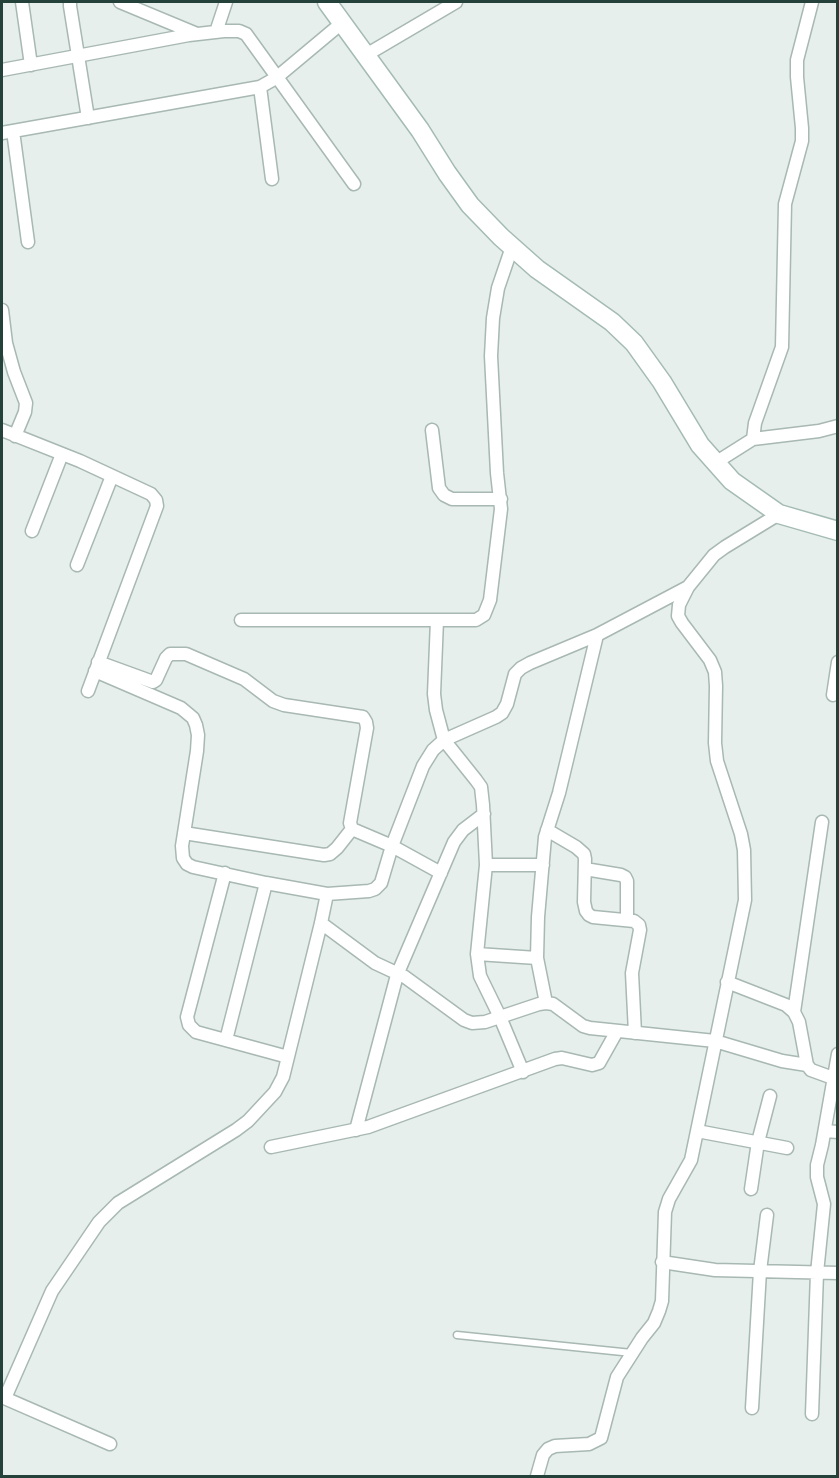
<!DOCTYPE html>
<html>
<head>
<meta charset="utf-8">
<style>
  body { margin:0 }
  #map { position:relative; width:839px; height:1478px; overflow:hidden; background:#e6efeb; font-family:Barlow,sans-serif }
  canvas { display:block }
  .frame { position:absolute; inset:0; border:3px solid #24423a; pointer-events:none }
</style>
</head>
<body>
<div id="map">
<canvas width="839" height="1478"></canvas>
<div class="frame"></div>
</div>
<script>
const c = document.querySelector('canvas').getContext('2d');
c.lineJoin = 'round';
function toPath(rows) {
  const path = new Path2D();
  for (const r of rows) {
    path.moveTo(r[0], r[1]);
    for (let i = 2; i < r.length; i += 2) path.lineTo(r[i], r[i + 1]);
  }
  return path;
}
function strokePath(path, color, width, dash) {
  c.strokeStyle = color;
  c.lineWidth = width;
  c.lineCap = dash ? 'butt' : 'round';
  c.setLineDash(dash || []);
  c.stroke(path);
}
const lane = toPath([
  [457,1335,632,1353]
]);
const street = toPath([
  [22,2,31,65],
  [70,2,70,6,88,118],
  [120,2,197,34],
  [216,32,226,2],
  [366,55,456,2],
  [2,70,189,35,224,31,239,31,246,34,354,184],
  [260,87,272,179],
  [13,131,28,242],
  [2,133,260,87,276,78,343,22],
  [2,310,6,343,14,372,26,403,25,412,15,436],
  [2,430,80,461,151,494,156,500,157,506,88,691],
  [432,430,439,488,444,495,452,499,501,499],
  [753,439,755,423,782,347,785,204,802,141,802,128,797,77,797,60,812,2],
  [715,463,753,439,819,431,838,426],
  [32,531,62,454],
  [77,565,112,476],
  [241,620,476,620,484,615,490,600,501,509,497,473,491,356,493,318,498,288,512,247],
  [437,620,434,694,436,710,444,740,476,780,481,787,483,805,486,865,477,954,480,976,500,1017,523,1072],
  [98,662,153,682,156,680,166,658,170,654,186,654,244,679,273,701,284,705,363,717,366,722,367,728,350,823,352,829,392,846,441,873],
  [95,671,181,708,193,718,196,725,198,735,197,751,182,846,183,858,187,864,193,867,266,883,327,894,369,891,375,889,381,883,392,846,423,766,433,750,444,740,496,717,502,713,507,704,515,674,521,668,530,663,597,635,688,587],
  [833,695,838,662],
  [547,830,576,847,584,854,585,859,584,902,586,911,589,915,593,917,634,921,639,925,640,930,632,973,635,1033],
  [184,833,324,855,330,854,337,848,352,829],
  [486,865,543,865],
  [585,869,621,875,625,877,627,881,627,920],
  [225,873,187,1017,189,1025,196,1032,288,1057],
  [321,923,375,963,405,977,464,1020,472,1023,485,1022,539,1004,546,1003,553,1004,583,1026,590,1028,715,1041,782,1061,807,1065],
  [477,954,537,958],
  [727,982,786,1005,794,1012,799,1022,807,1065,811,1070,833,1078],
  [546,1003,537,958,538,917,545,837,559,793,597,635],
  [794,1012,822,822],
  [226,1040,266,883],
  [356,1130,397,975,454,842,463,830,484,814],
  [697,1131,787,1148],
  [825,1131,838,1132],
  [271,1147,368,1127,555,1059,562,1058,592,1065,599,1063,617,1031],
  [751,1189,758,1142,770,1096],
  [662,1262,715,1270,838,1273],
  [2,1397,110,1444],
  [5,1398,52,1291,99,1222,118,1203,236,1130,248,1121,275,1092,283,1077,321,923,327,894],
  [752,1408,760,1271,767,1215],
  [812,1414,817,1273,824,1204,817,1177,817,1165,822,1145,838,1054],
  [537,1476,543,1455,548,1449,555,1446,589,1444,601,1438,617,1377,642,1338,654,1323,659,1311,662,1301,665,1212,669,1199,691,1160,745,900,744,850,741,834,717,761,715,743,716,686,715,672,710,660,682,623,678,616,679,605,688,587,714,555,725,547,779,514]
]);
const secondary = toPath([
  [327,2,420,130,447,173,470,205,501,237,537,269,612,322,634,343,662,382,700,445,732,481,779,514,838,531]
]);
strokePath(lane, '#a8b8b2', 9);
strokePath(street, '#a8b8b2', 15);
strokePath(secondary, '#a4bbb3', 21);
strokePath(lane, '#fff', 6);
strokePath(street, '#fff', 12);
strokePath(secondary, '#fff', 18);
</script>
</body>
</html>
